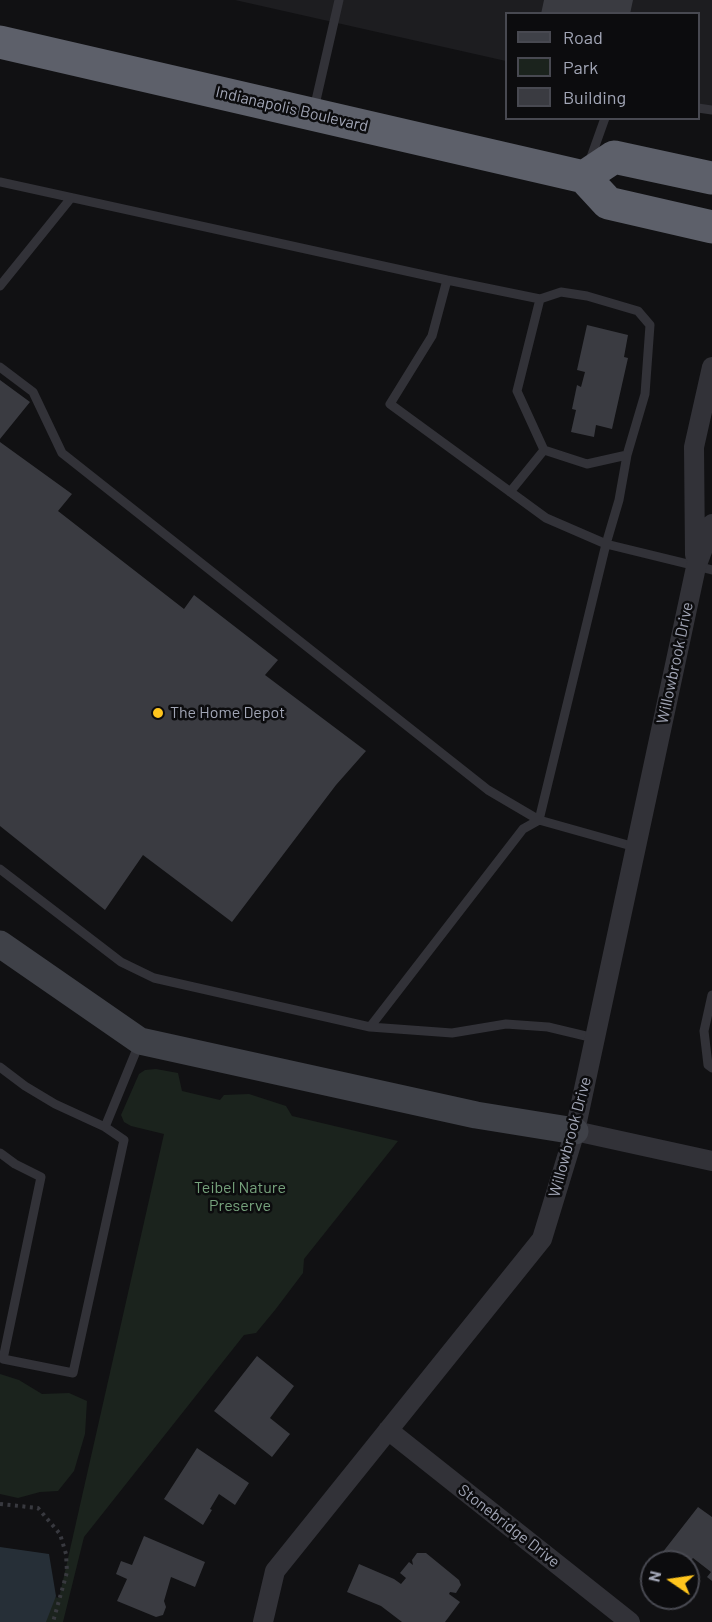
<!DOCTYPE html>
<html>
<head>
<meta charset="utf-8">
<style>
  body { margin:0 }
  #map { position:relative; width:712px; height:1622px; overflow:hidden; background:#111113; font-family:Barlow,sans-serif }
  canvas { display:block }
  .legend { position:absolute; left:505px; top:12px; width:195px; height:108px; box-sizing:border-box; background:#0c0c0e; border:2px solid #484951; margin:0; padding:8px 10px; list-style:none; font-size:18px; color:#a1a5b5 }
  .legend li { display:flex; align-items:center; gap:12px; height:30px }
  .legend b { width:30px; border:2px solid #484951 }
  .north { position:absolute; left:640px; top:1550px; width:60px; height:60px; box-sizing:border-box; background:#0c0c0e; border:2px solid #484951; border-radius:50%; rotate:283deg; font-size:16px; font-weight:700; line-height:24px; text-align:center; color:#a1a5b5 }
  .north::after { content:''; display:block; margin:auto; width:21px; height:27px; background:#ffc51d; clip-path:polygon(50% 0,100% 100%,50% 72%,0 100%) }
</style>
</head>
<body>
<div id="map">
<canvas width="712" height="1622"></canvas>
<ul class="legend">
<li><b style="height:8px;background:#3f4148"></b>Road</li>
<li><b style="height:16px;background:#1b231d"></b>Park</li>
<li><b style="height:16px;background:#3a3b41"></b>Building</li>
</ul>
<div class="north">N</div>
</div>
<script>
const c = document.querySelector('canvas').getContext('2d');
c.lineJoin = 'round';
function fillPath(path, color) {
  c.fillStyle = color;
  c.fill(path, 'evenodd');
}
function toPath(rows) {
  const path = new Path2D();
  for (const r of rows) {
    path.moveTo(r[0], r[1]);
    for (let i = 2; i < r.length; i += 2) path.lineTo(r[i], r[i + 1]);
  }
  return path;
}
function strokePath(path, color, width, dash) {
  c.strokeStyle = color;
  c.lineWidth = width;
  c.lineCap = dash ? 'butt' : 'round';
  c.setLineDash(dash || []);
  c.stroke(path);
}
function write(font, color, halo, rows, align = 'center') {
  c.font = font + ' Barlow,sans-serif';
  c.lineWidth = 5;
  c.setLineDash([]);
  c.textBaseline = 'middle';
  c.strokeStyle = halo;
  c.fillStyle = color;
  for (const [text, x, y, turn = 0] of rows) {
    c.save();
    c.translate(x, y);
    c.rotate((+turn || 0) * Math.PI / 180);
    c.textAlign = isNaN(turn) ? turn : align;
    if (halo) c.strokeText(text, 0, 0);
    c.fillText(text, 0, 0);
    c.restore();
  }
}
const built = toPath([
  [235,0,712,0,712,107,699,104,698,14,506,14,506,61]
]);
const green = toPath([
  [156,1069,178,1073,182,1091,220,1100,224,1095,249,1094,286,1106,292,1116,398,1141,304,1259,303,1273,275,1310,256,1333,244,1335,84,1537,63,1622,0,1622,0,1584,59,1598,164,1134,131,1126,124,1122,121,1115,139,1074,145,1070],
  [0,1374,19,1380,42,1394,69,1393,87,1401,85,1434,74,1471,58,1491,40,1492,18,1498,0,1494]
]);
const water = toPath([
  [0,1547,49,1554,56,1596,46,1622,0,1622]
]);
const building = toPath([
  [544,0,633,0,630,14,541,14],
  [587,325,628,335,624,357,628,358,612,429,596,425,594,437,571,432,576,410,572,409,577,385,581,387,585,372,577,370],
  [0,380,30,402,0,439],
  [0,442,72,494,58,511,184,609,194,595,278,660,265,675,366,751,336,785,232,922,143,855,105,910,0,826],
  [257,1356,294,1386,270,1418,290,1434,272,1457,214,1411],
  [197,1448,249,1483,235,1505,219,1494,210,1509,212,1510,203,1525,164,1499],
  [698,1507,712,1517,712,1581,707,1577,711,1572,693,1558,689,1562,655,1562],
  [144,1536,205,1562,195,1587,171,1577,164,1601,166,1607,163,1615,156,1617,117,1601,127,1579,116,1574,121,1561,132,1565],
  [417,1553,426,1553,459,1580,461,1585,456,1593,450,1592,449,1594,460,1602,445,1622,402,1622,381,1606,347,1592,359,1564,394,1579,401,1584,406,1578,400,1573,409,1562,413,1565,412,1560]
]);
const path = toPath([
  [0,1504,38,1508,60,1534,66,1554,67,1572,53,1622]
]);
const lane = toPath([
  [698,108,712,110],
  [314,109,339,0],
  [590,160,605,118],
  [0,182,447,280,432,336,390,404,546,518,606,544,712,570],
  [447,280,540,299,561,292,587,296,638,311,650,325,645,394,627,455],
  [0,286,71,198],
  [540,299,517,391,544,450],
  [0,367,33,392,62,453,488,790,539,820,606,544,619,500,627,455,587,464,544,450,510,492],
  [0,869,121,962,154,978,370,1027],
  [712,995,704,1031,708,1065,712,1068],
  [594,1038,548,1027,506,1024,452,1033,370,1027,523,829,539,820,635,847],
  [0,1067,25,1086,55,1104,105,1127],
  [0,1153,15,1164,41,1177,3,1359,73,1373,124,1140,105,1127,139,1044]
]);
const street = toPath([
  [695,555,694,447,712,367],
  [575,1131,712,1161],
  [388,1430,630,1622],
  [263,1622,275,1571,542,1239,575,1131,696,567,712,524]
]);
const secondary = toPath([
  [0,944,140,1041,476,1115,575,1131]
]);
const highway = toPath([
  [0,42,584,177,608,203,712,227],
  [584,177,614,157,712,178]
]);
const markers = [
  [158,713,6,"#ffc51d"]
];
const streetNames = [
  ["Indianapolis Boulevard",292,109,13],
  ["Willowbrook Drive",675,663,-78],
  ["Willowbrook Drive",570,1137,-75],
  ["Stonebridge Drive",509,1526,38]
];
const poiNames = [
  ["The Home Depot",170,713]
];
const parkNames = [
  ["Teibel Nature",240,1188],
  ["Preserve",240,1206]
];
fillPath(built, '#1d1d20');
fillPath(green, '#1b231d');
fillPath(water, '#262f37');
fillPath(building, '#3a3b41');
strokePath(path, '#38393f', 4, [3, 4.5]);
strokePath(lane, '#323238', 9);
strokePath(street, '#323238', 20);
strokePath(secondary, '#3f4148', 27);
strokePath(highway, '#5d606a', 33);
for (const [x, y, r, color] of markers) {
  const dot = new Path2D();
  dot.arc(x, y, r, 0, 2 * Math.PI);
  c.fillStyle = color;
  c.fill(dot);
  strokePath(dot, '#0c0c0e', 2);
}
write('16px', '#a1a5b5', '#0c0c0e', streetNames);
write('16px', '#a1a5b5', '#0c0c0e', poiNames, 'left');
write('16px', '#76a27c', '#0c0c0e', parkNames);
</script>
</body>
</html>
